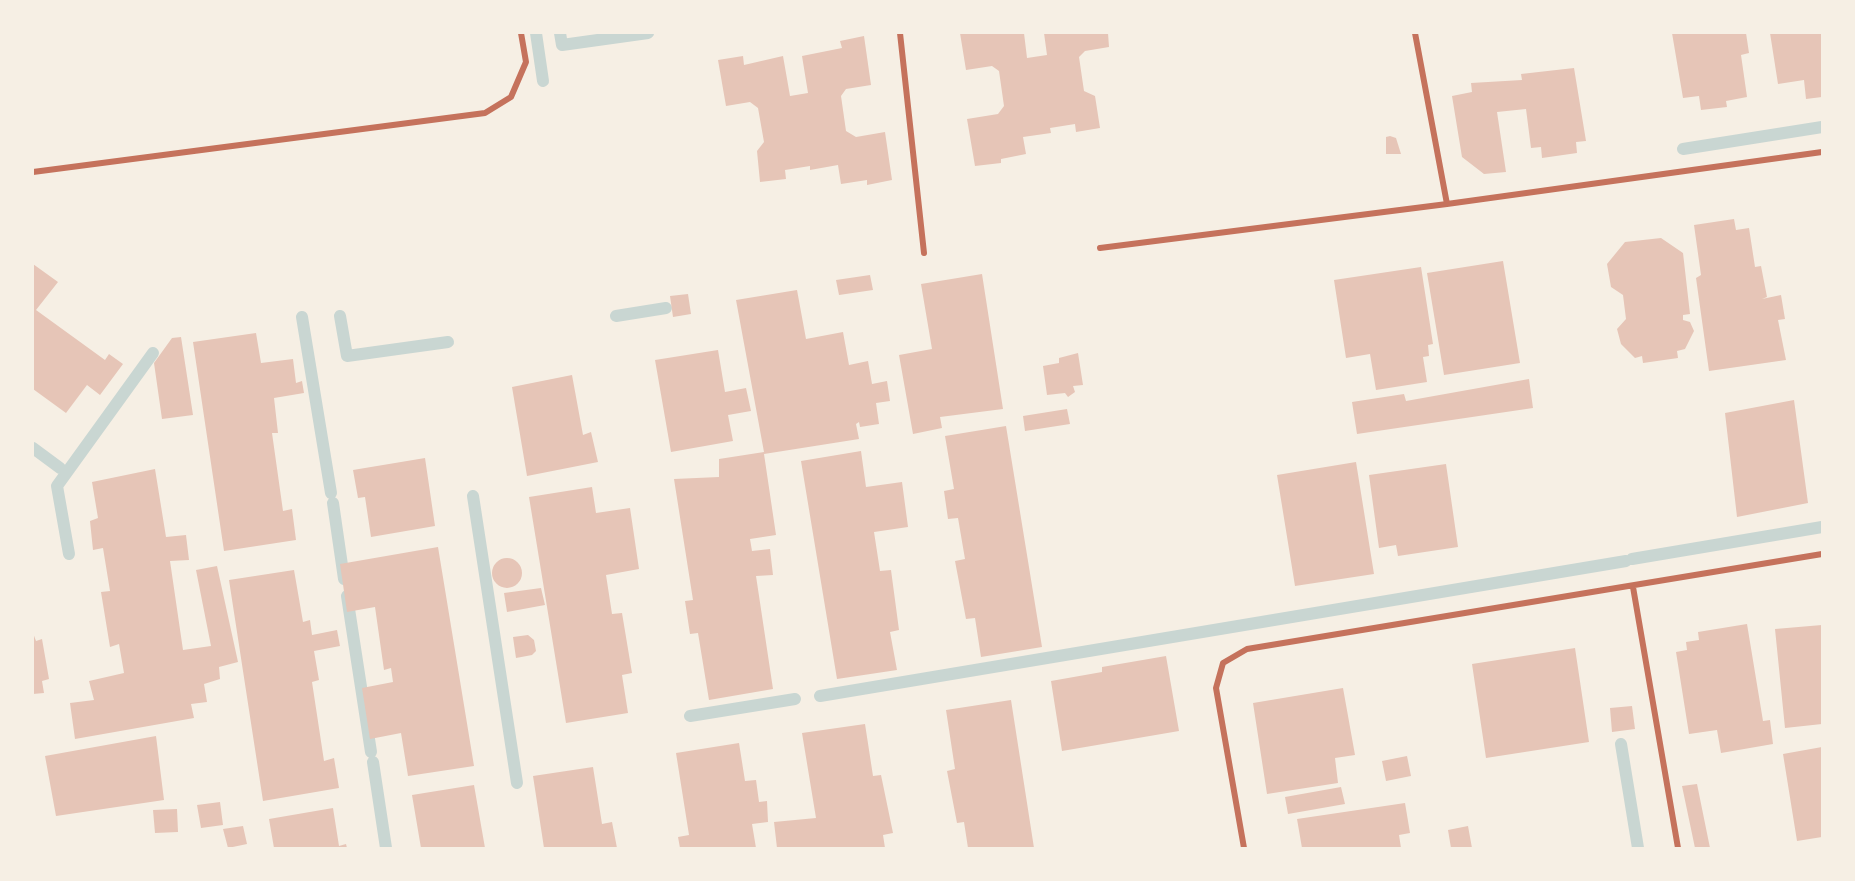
<!DOCTYPE html>
<html>
<head>
<meta charset="utf-8">
<style>
  body { margin:0 }
  #map { position:relative; width:1855px; height:881px; overflow:hidden; background:#f6efe4; font-family:"Source Sans 3",sans-serif }
  canvas { display:block }
  .frame { position:absolute; inset:0; border:34px solid #f6efe4; pointer-events:none }
</style>
</head>
<body>
<div id="map">
<canvas width="1855" height="881"></canvas>
<div class="frame"></div>
</div>
<script>
const c = document.querySelector('canvas').getContext('2d');
c.lineJoin = 'round';
function toPath(rows) {
  const path = new Path2D();
  for (const r of rows) {
    if (r.length === 3) {
      path.moveTo(r[0] + r[2], r[1]);
      path.arc(r[0], r[1], r[2], 0, 2 * Math.PI);
      continue;
    }
    path.moveTo(r[0], r[1]);
    for (let i = 2; i < r.length; i += 2) path.lineTo(r[i], r[i + 1]);
  }
  return path;
}
function strokePath(path, color, width, dash) {
  c.strokeStyle = color;
  c.lineWidth = width;
  c.lineCap = dash ? 'butt' : 'round';
  c.setLineDash(dash || []);
  c.stroke(path);
}
function fillPath(path, color) {
  c.fillStyle = color;
  c.fill(path, 'evenodd');
}
const stream = toPath([
  [536,33,543,81],
  [560,33,562,45,648,33],
  [1683,149,1822,127],
  [340,316,347,356,448,342],
  [616,316,666,308],
  [302,317,331,493],
  [33,448,60,468],
  [473,496,517,783],
  [333,503,344,579],
  [69,554,57,486,153,353],
  [1632,559,1822,527],
  [347,596,371,752],
  [820,696,1626,561],
  [690,716,795,699],
  [1621,744,1638,848],
  [373,762,386,848]
]);
const building = toPath([
  [960,33,1024,33,1027,58,1047,55,1044,33,1108,33,1109,47,1085,51,1079,57,1084,91,1095,96,1100,128,1076,132,1075,124,1050,128,1051,133,1023,137,1026,154,1001,159,1001,163,975,166,967,119,998,114,1004,106,999,71,992,66,966,70],
  [1672,33,1746,33,1749,53,1741,55,1747,97,1726,101,1727,107,1701,110,1699,96,1683,98],
  [1770,33,1822,33,1822,97,1806,99,1804,80,1778,84],
  [864,36,871,85,846,89,841,96,846,131,856,137,885,132,892,180,867,185,867,180,841,184,838,165,810,170,810,166,785,170,786,179,760,182,757,151,764,142,758,108,750,102,726,106,718,60,743,56,744,65,783,56,790,96,808,93,802,56,842,48,840,41],
  [1574,68,1586,141,1576,142,1577,153,1542,158,1541,147,1531,148,1526,109,1497,112,1506,172,1484,174,1462,157,1452,96,1472,92,1471,83,1522,80,1521,74],
  [1390,136,1396,138,1401,154,1386,154,1386,137],
  [1734,219,1736,230,1749,228,1755,267,1761,266,1767,297,1762,299,1781,295,1785,319,1778,320,1786,360,1709,371,1696,278,1701,275,1694,225],
  [1661,238,1683,253,1690,314,1683,315,1683,320,1690,322,1694,331,1685,349,1677,351,1678,358,1643,363,1642,356,1635,358,1621,344,1617,329,1626,319,1623,295,1611,287,1607,264,1625,242],
  [1503,261,1520,363,1444,375,1427,273],
  [33,264,58,282,36,310,105,360,109,354,123,364,100,395,87,385,66,413,33,389],
  [1421,267,1433,344,1428,345,1429,356,1423,357,1427,382,1376,390,1370,354,1346,358,1334,280],
  [982,274,1003,409,940,417,942,428,913,434,899,355,932,349,921,284],
  [870,275,873,290,839,295,836,280],
  [797,290,806,339,843,332,849,365,868,361,872,384,887,381,890,401,876,403,879,424,860,427,859,422,856,424,859,439,764,454,776,535,750,539,752,551,770,549,773,575,756,576,773,689,709,700,698,633,690,634,685,601,693,600,674,479,719,477,719,459,764,452,736,300],
  [688,294,691,314,673,317,670,296],
  [256,333,261,363,293,359,296,383,302,381,304,393,274,398,278,433,272,433,283,511,292,509,296,540,224,551,193,342],
  [181,337,193,415,162,419,154,363,172,338],
  [718,350,725,392,746,388,751,411,728,415,733,441,671,452,655,360],
  [1078,353,1083,385,1073,386,1075,392,1068,397,1065,393,1047,395,1043,366,1059,363,1059,358],
  [572,375,583,435,591,432,598,462,527,476,512,387],
  [1529,379,1533,408,1357,434,1352,402,1404,394,1406,401],
  [1794,400,1808,503,1737,517,1725,413],
  [1067,409,1070,424,1025,431,1023,416],
  [1006,426,1042,647,981,657,975,618,966,619,955,561,965,559,958,518,948,519,944,491,954,489,945,436],
  [861,451,866,487,902,482,908,527,874,532,880,571,891,570,899,630,890,632,897,670,837,679,801,461],
  [425,458,435,526,371,537,365,497,358,498,353,470],
  [1356,462,1374,574,1295,586,1277,475],
  [1446,464,1458,547,1398,556,1396,545,1379,548,1369,475],
  [155,469,166,537,186,535,189,560,170,561,183,650,211,646,196,570,217,566,238,662,219,667,220,679,204,684,207,702,191,704,194,718,75,739,70,703,94,700,89,681,124,673,119,644,110,647,101,592,110,591,103,548,93,550,90,521,98,518,92,482],
  [592,487,596,513,630,508,639,569,606,575,612,614,622,613,632,673,622,675,628,713,566,723,529,497],
  [438,547,474,766,408,776,401,733,370,739,362,688,393,682,391,668,384,670,375,607,347,612,340,564],
  [507,573,15],
  [294,570,303,622,310,620,312,635,337,630,340,646,314,651,319,680,312,682,324,761,334,758,339,788,263,801,229,580],
  [541,588,545,605,507,612,504,593],
  [1747,624,1763,721,1770,720,1773,744,1721,753,1717,730,1689,734,1676,652,1687,650,1686,642,1699,640,1698,632],
  [1822,625,1822,724,1785,728,1775,629],
  [33,633,36,641,42,639,49,679,42,681,44,693,33,694],
  [528,635,534,640,536,651,532,655,516,658,513,637],
  [1575,648,1589,742,1486,758,1472,664],
  [1166,656,1179,731,1062,751,1051,681,1102,672,1102,667],
  [1343,688,1355,755,1335,758,1338,783,1267,794,1253,703],
  [1011,700,1034,848,968,848,964,822,957,823,947,771,955,769,946,710],
  [1632,706,1635,729,1612,732,1610,708],
  [865,724,873,776,881,775,893,833,883,835,885,848,777,848,774,822,816,818,802,733],
  [156,736,164,800,56,816,45,756],
  [739,743,745,781,756,780,759,802,767,801,768,822,752,824,756,848,680,848,678,837,689,835,676,753],
  [1822,747,1822,837,1797,841,1783,754],
  [1407,756,1411,776,1386,781,1382,761],
  [593,767,602,824,612,822,617,848,544,848,533,776],
  [1697,784,1710,848,1695,848,1682,786],
  [474,785,485,848,421,848,412,795],
  [1341,787,1345,804,1288,814,1285,797],
  [220,802,223,825,201,828,197,805],
  [1405,803,1410,833,1399,835,1401,848,1302,848,1297,819],
  [333,808,339,846,346,844,347,848,274,848,269,819],
  [177,809,178,832,155,833,153,810],
  [243,826,247,844,228,848,223,829],
  [1468,826,1472,848,1451,848,1448,830]
]);
const minor = toPath([
  [900,33,924,253],
  [1415,33,1447,204],
  [33,172,485,113,511,97,526,62,521,33],
  [1100,248,1447,204,1822,152],
  [1633,587,1678,848],
  [1244,848,1216,688,1223,663,1247,649,1822,554]
]);
strokePath(stream, '#c9d6d2', 12);
fillPath(building, '#e6c5b7');
strokePath(minor, '#c5725c', 6);
</script>
</body>
</html>
